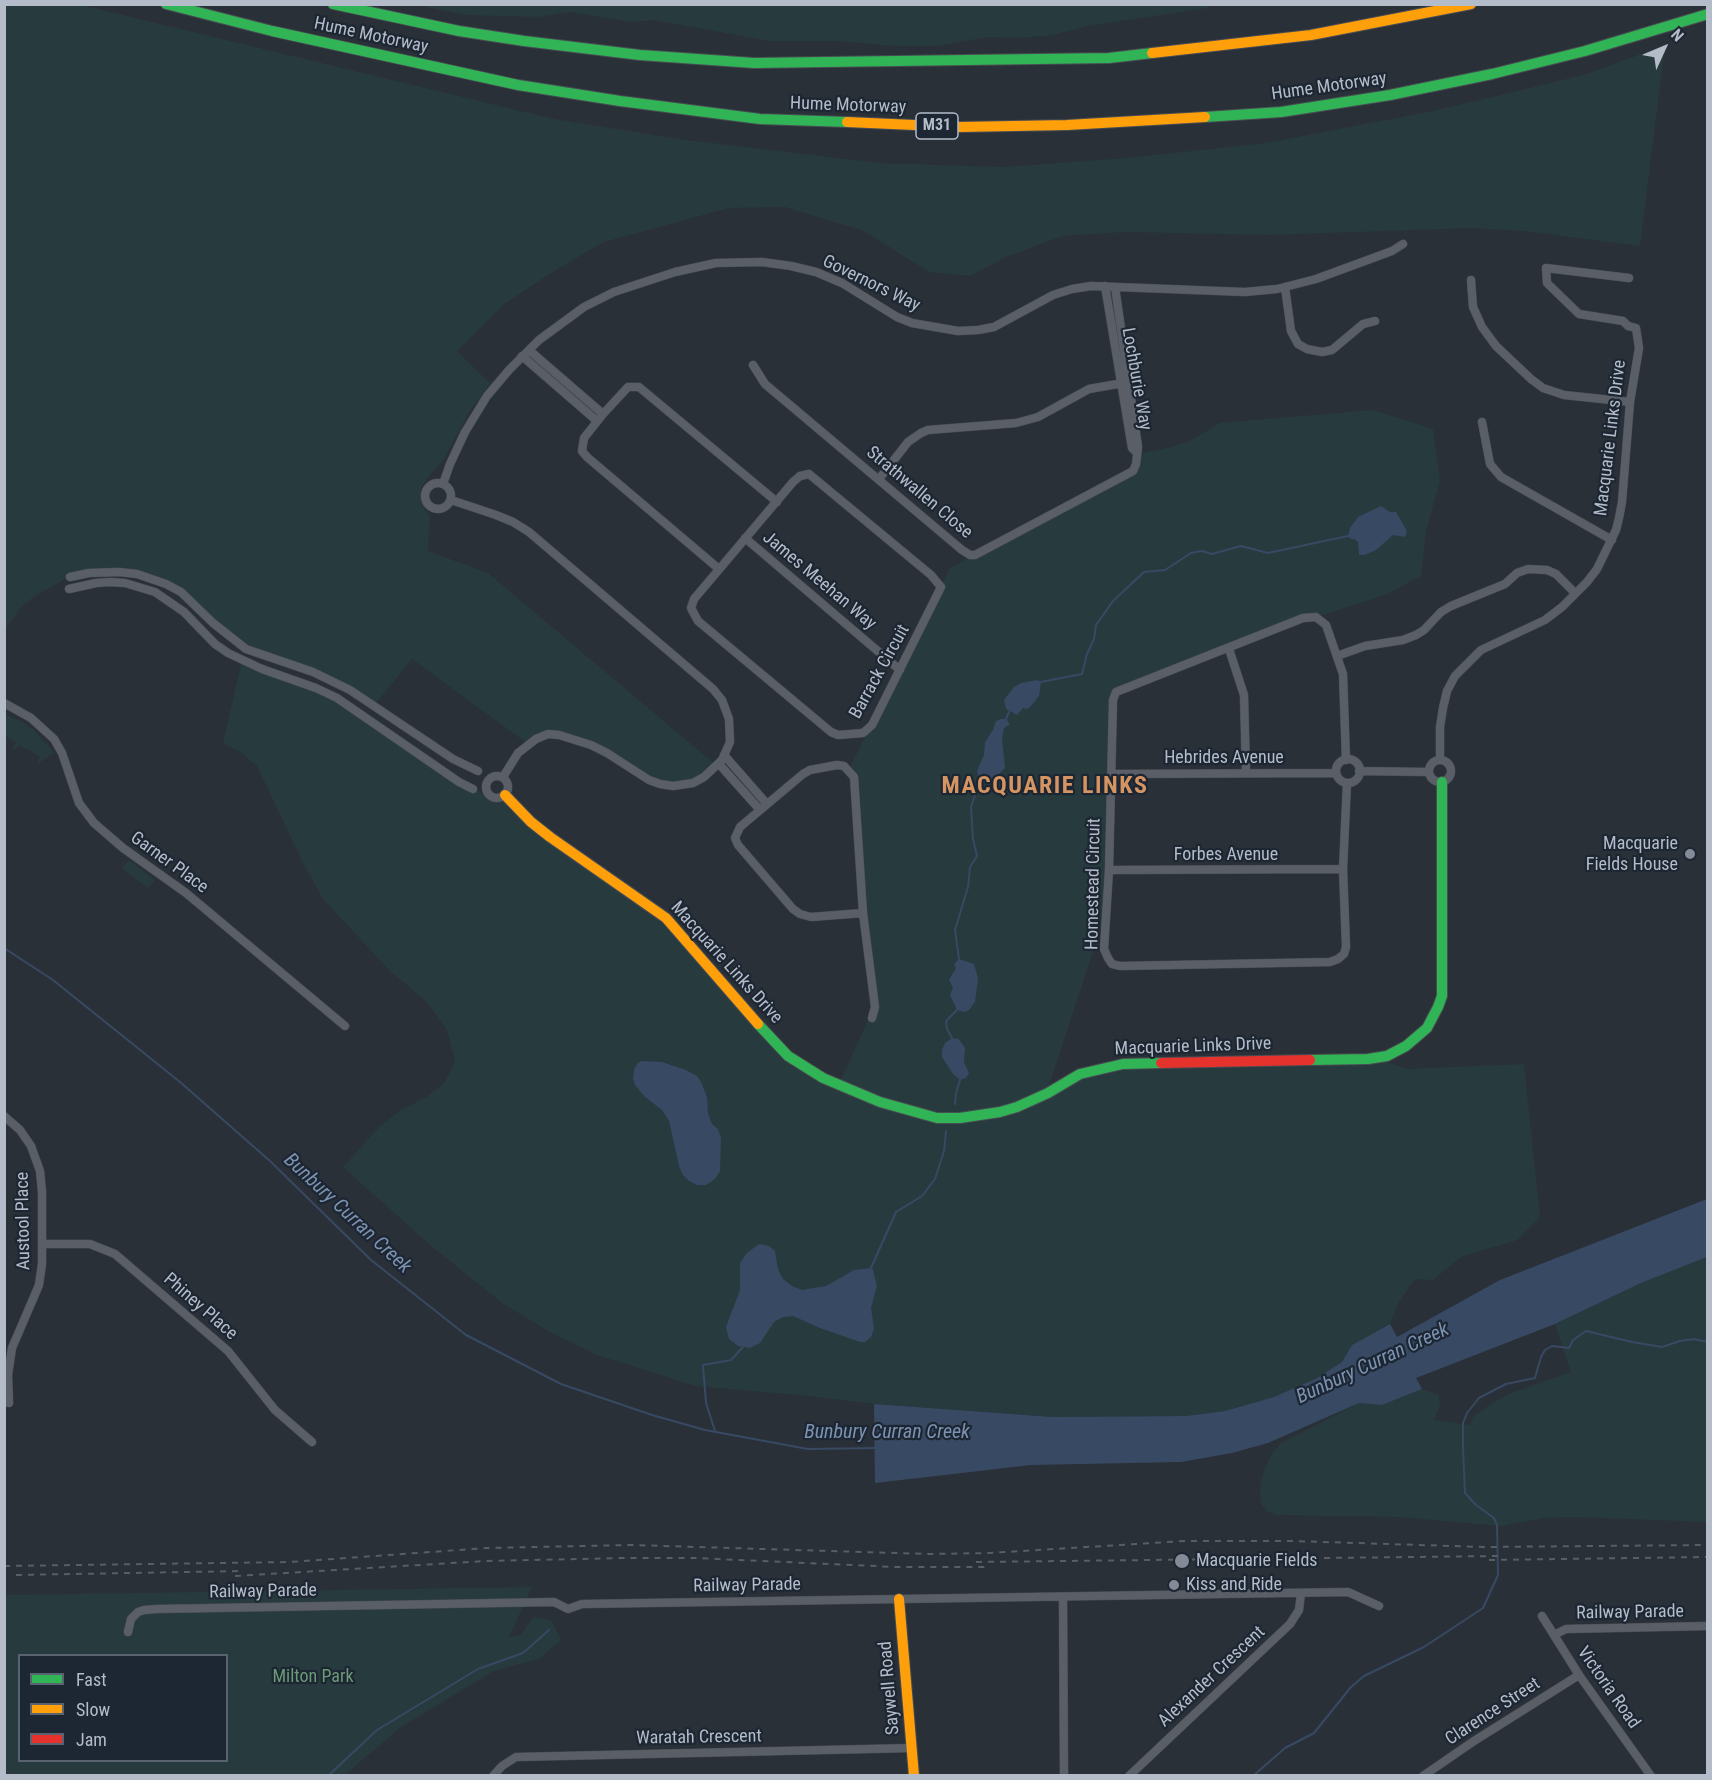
<!DOCTYPE html>
<html>
<head>
<meta charset="utf-8">
<style>
  body { margin:0 }
  #map { position:relative; width:1712px; height:1780px; overflow:hidden; background:#2a3038; font-family:"Roboto Condensed",sans-serif }
  canvas { display:block }
  .frame { position:absolute; inset:0; border:6px solid #b4bcc9; pointer-events:none }
  .legend { position:absolute; left:18px; top:1654px; width:210px; height:108px; box-sizing:border-box; background:#1d2633; border:2px solid #59626f; margin:0; padding:8px 10px; list-style:none; font-size:18px; color:#b4bcc9 }
  .legend li { display:flex; align-items:center; gap:12px; height:30px }
  .legend b { width:30px; border:2px solid #59626f }
  .north { position:absolute; left:1634px; top:18px; width:60px; height:60px; -webkit-text-stroke:4px #1d2633; paint-order:stroke; rotate:46deg; font-size:16px; font-weight:700; line-height:24px; text-align:center; color:#b4bcc9 }
  .north::after { content:''; display:block; margin:auto; width:21px; height:27px; background:#b4bcc9; clip-path:polygon(50% 0,100% 100%,50% 72%,0 100%) }
</style>
</head>
<body>
<div id="map">
<canvas width="1712" height="1780"></canvas>
<div class="frame"></div>
<ul class="legend">
<li><b style="height:8px;background:#30b455"></b>Fast</li>
<li><b style="height:8px;background:#ff9f0a"></b>Slow</li>
<li><b style="height:8px;background:#e5322d"></b>Jam</li>
</ul>
<div class="north">N</div>
</div>
<script>
const c = document.querySelector('canvas').getContext('2d');
c.lineJoin = 'round';
function fillPath(path, color) {
  c.fillStyle = color;
  c.fill(path, 'evenodd');
}
function toPath(rows) {
  const path = new Path2D();
  for (const r of rows) {
    if (r.length === 3) {
      path.moveTo(r[0] + r[2], r[1]);
      path.arc(r[0], r[1], r[2], 0, 2 * Math.PI);
      continue;
    }
    path.moveTo(r[0], r[1]);
    for (let i = 2; i < r.length; i += 2) path.lineTo(r[i], r[i + 1]);
  }
  return path;
}
function strokePath(path, color, width, dash) {
  c.strokeStyle = color;
  c.lineWidth = width;
  c.lineCap = dash ? 'butt' : 'round';
  c.setLineDash(dash || []);
  c.stroke(path);
}
function write(font, color, halo, rows, align = 'center') {
  c.font = font + ' "Roboto Condensed",sans-serif';
  c.lineWidth = 4.5;
  c.setLineDash([]);
  c.textBaseline = 'middle';
  c.strokeStyle = halo;
  c.fillStyle = color;
  for (const [text, x, y, turn = 0] of rows) {
    c.save();
    c.translate(x, y);
    c.rotate((+turn || 0) * Math.PI / 180);
    c.textAlign = isNaN(turn) ? turn : align;
    if (halo) c.strokeText(text, 0, 0);
    c.fillText(text, 0, 0);
    c.restore();
  }
}
const green = toPath([
  [1207,4,1208,8,1087,26,1053,35,1020,38,990,37,934,46,895,46,836,41,770,41,654,20,633,22,569,12,538,17,466,15,416,5],
  [5,5,81,5,554,119,678,139,879,163,1004,167,1127,158,1266,143,1428,112,1501,95,1587,74,1665,45,1640,246,1525,231,1470,228,1269,235,1124,232,1062,236,1006,257,970,276,929,272,864,231,785,207,729,208,604,242,551,273,503,305,457,351,490,383,468,414,444,459,428,477,421,488,422,504,425,510,430,515,428,551,488,573,717,766,691,783,660,784,591,745,548,734,528,744,412,659,376,703,313,672,252,651,182,593,137,574,65,579,35,596,22,606,5,629],
  [1372,410,1433,429,1440,481,1426,531,1421,576,1385,595,1316,617,1117,691,1106,913,1046,1094,1106,1067,1376,1058,1407,1069,1524,1064,1540,1217,1517,1240,1461,1257,1433,1280,1415,1279,1399,1302,1390,1324,1352,1345,1342,1362,1317,1378,1274,1397,1225,1411,1186,1416,1053,1417,874,1404,810,1396,696,1386,597,1355,550,1332,502,1303,430,1245,343,1167,380,1126,401,1110,425,1098,445,1082,455,1061,447,1030,426,1001,390,971,323,899,304,865,257,766,242,753,223,743,242,660,344,702,456,780,495,799,504,795,531,822,666,919,787,1055,839,1084,874,1007,853,777,849,769,950,568,1133,472,1136,454,1172,447,1190,441,1220,423],
  [5,715,19,720,33,729,54,752,39,763,37,762,40,757,38,755,19,745,15,750,12,749,16,742,5,736],
  [129,860,155,880,148,888,122,868],
  [1707,1257,1707,1522,1574,1517,1544,1518,1501,1526,1399,1517,1278,1515,1268,1512,1262,1505,1260,1496,1261,1482,1265,1468,1272,1453,1281,1443,1359,1403,1382,1405,1422,1389,1439,1395,1440,1406,1434,1420,1470,1425,1473,1417,1492,1403,1514,1392,1571,1372,1555,1324,1641,1283],
  [532,1587,509,1637,521,1635,533,1617,551,1620,561,1640,539,1659,494,1671,401,1727,345,1775,5,1775,4,1595],
  [20,1656,226,1656,226,1760,20,1760]
]);
const water = toPath([
  [1381,506,1390,512,1396,512,1407,531,1405,537,1393,535,1376,550,1365,555,1359,555,1358,542,1354,539,1351,539,1348,536,1350,528,1358,517],
  [1037,680,1041,682,1039,696,1031,706,1027,709,1023,708,1017,715,1006,709,1004,700,1014,687,1021,683],
  [1001,719,1006,719,1010,724,1004,728,1002,739,1005,768,992,781,984,782,980,781,977,771,984,755,985,742,993,730,996,721],
  [959,959,974,964,978,978,975,1002,969,1010,965,1012,957,1010,950,995,953,988,949,980,956,968,954,964],
  [952,1038,959,1039,965,1048,964,1062,969,1073,966,1078,960,1080,953,1074,942,1057,942,1050,945,1043],
  [641,1061,662,1062,686,1070,697,1076,701,1082,707,1097,708,1113,712,1124,718,1129,721,1138,720,1171,715,1179,706,1185,697,1185,689,1181,683,1175,679,1166,669,1121,662,1110,644,1096,635,1085,633,1079,634,1070,637,1064],
  [1707,1199,1707,1257,1641,1283,1555,1324,1416,1378,1422,1389,1382,1405,1359,1403,1268,1443,1232,1453,1181,1462,1031,1465,875,1483,874,1404,1053,1417,1186,1416,1225,1411,1274,1397,1317,1378,1342,1362,1352,1345,1390,1324,1397,1337,1500,1280],
  [759,1244,769,1246,775,1251,778,1269,783,1279,792,1286,802,1290,826,1286,854,1270,871,1268,873,1270,877,1286,871,1308,874,1329,871,1337,865,1342,860,1342,820,1328,793,1316,783,1317,774,1322,760,1343,750,1348,738,1346,729,1339,726,1327,740,1290,740,1263,747,1253]
]);
const stream = toPath([
  [1041,682,1082,674,1087,654,1094,639,1096,625,1113,601,1144,572,1165,570,1191,553,1202,551,1212,554,1241,546,1268,553,1348,536],
  [1006,719,1009,712],
  [4,948,53,980,180,1082,270,1161,371,1260,466,1335,561,1384,652,1415,705,1430,808,1449,877,1448],
  [959,959,955,930,968,887,970,867,977,856,973,839,971,807,980,781],
  [952,1038,947,1029,946,1021,957,1010],
  [955,1104,956,1093,960,1080],
  [871,1268,896,1212,922,1196,935,1179,944,1151,946,1131],
  [715,1431,706,1403,703,1365,731,1360,743,1347],
  [328,1776,377,1730,478,1669,523,1653,549,1630],
  [1253,1776,1285,1748,1314,1733,1351,1687,1364,1676,1424,1647,1483,1608,1498,1575,1497,1525,1494,1518,1476,1505,1465,1493,1463,1447,1463,1423,1467,1413,1479,1398,1506,1384,1535,1378,1541,1357,1545,1350,1552,1346,1569,1348,1573,1340,1586,1331,1632,1342,1662,1347,1680,1341,1694,1339,1708,1342]
]);
const street = toPath([
  [1471,280,1473,307,1482,327,1496,346,1531,379,1543,388,1564,395,1630,402],
  [1105,286,1132,448,1136,452],
  [1285,287,1291,331,1298,344,1307,349,1322,352,1332,350,1363,324,1375,321],
  [529,350,603,414],
  [522,356,597,421],
  [753,365,765,384,962,550,970,555,975,555,1133,471,1136,464,1138,447,1115,287],
  [1482,422,1490,464,1501,477,1612,540],
  [809,474,931,575,941,587,872,725,863,733,838,735,831,732,698,621,691,608,694,599,793,482,800,476,809,474],
  [879,479,908,442,921,433,928,430,1016,423,1038,417,1089,389,1129,382],
  [438,496,13],
  [443,484,450,464,465,432,487,396,509,370,539,340,584,307,614,292,675,272,716,263,762,262,791,266,816,272,842,283,897,317,912,323,958,331,978,330,994,327,1053,295,1072,289,1091,286,1245,292,1277,289,1316,279,1392,251,1403,244],
  [451,500,496,515,513,522,529,532,713,689,722,700,729,719,730,742,722,760,704,777,693,783,673,786,660,784,649,780,607,753,591,745,559,735,548,734,536,739,518,753,503,777],
  [745,538,900,670],
  [719,569,587,457,582,451,584,438,603,414,628,387,639,387,777,502],
  [70,577,89,573,119,572,137,574,166,584,181,592,213,623,246,649,313,672,350,690,453,759,478,771],
  [69,589,96,583,110,582,125,583,155,592,184,612,215,644,228,653,262,669,316,688,337,698,459,782,473,789],
  [1229,649,1244,695,1246,773],
  [1337,656,1365,646,1403,640,1416,635,1424,630,1441,612,1451,606,1505,584,1517,573,1528,569,1547,570,1556,574,1575,593],
  [4,703,31,718,54,739,62,753,79,803,94,823,123,848,186,893,345,1026],
  [724,755,767,804],
  [1348,771,12],
  [1440,771,11],
  [1346,760,1343,674,1326,625,1316,617,1303,618,1116,692,1113,700,1109,870,1104,949,1108,958,1112,964,1120,966,1330,962,1338,959,1344,954,1346,947,1343,869,1347,783],
  [1440,760,1440,727,1443,708,1447,691,1455,676,1481,650,1545,620,1562,607,1587,582,1597,569,1616,530,1619,518,1622,502,1630,402,1639,348,1636,328,1628,326,1623,321,1579,314,1547,283,1546,268,1629,278],
  [719,764,760,810],
  [1359,771,1429,772],
  [1111,774,1336,773],
  [497,787,11],
  [1109,870,1343,869],
  [863,913,854,777,844,766,837,765,810,770,803,774,740,827,735,838,738,845,793,909,800,914,811,917,863,913,875,1007,872,1018],
  [4,1116,20,1130,31,1146,40,1171,42,1192,42,1264,39,1285,12,1348,8,1375,9,1403],
  [42,1244,90,1244,115,1254,228,1351,275,1410,312,1442],
  [1063,1597,1064,1776],
  [1542,1616,1579,1675,1651,1776],
  [128,1632,131,1619,138,1612,144,1610,157,1609,554,1602,568,1609,582,1604,1348,1592,1379,1606],
  [1554,1635,1566,1629,1708,1626],
  [493,1776,502,1766,516,1757,912,1748],
  [1129,1776,1290,1624,1299,1610,1301,1593],
  [1423,1776,1474,1741,1579,1675]
]);
const fast = toPath([
  [166,4,272,31,518,85,620,101,760,119,847,122],
  [333,4,459,31,524,41,640,55,754,63,1109,58,1152,53],
  [1205,117,1281,112,1390,95,1492,74,1585,51,1708,14],
  [758,1024,788,1056,823,1078,880,1102,937,1118,960,1118,1000,1112,1017,1107,1048,1093,1080,1074,1123,1064,1161,1063],
  [1310,1060,1368,1059,1387,1056,1406,1046,1427,1028,1438,1007,1442,996,1442,782]
]);
const slow = toPath([
  [1152,53,1311,35,1471,4],
  [847,122,959,127,1067,125,1205,117],
  [505,795,531,822,550,837,666,918,758,1024],
  [899,1599,914,1776]
]);
const jam = toPath([
  [1161,1063,1310,1060]
]);
const rail = toPath([
  [1489,1560,1708,1557],
  [976,1562,1498,1556],
  [4,1566,290,1562,487,1548,631,1545,929,1554,989,1553,1185,1541,1293,1541,1483,1547,1708,1545],
  [16,1575,244,1571],
  [235,1576,486,1561,624,1558,695,1558,896,1567,985,1567]
]);
const markers = [
  [1690,854,6,"#848b96"],
  [1182,1561,8,"#848b96"],
  [1174,1585,6,"#848b96"]
];
const shields = [
  [937,126,42]
];
const shieldNames = [
  ["M31",937,126]
];
const streetNames = [
  ["Hume Motorway",371,36,12],
  ["Hume Motorway",1329,87,-8],
  ["Hume Motorway",848,106,2],
  ["Governors Way",871,284,26],
  ["Lochburie Way",1136,379,80],
  ["Macquarie Links Drive",1611,438,-83],
  ["Strathwallen Close",919,493,40],
  ["James Meehan Way",819,581,40],
  ["Barrack Circuit",880,672,-61],
  ["Hebrides Avenue",1224,758],
  ["Forbes Avenue",1226,855],
  ["Garner Place",169,863,36],
  ["Homestead Circuit",1094,884,-89],
  ["Macquarie Links Drive",726,963,48],
  ["Macquarie Links Drive",1193,1047,-2],
  ["Austool Place",24,1221,-91],
  ["Phiney Place",200,1307,41],
  ["Railway Parade",747,1586,-1],
  ["Railway Parade",263,1592,-1],
  ["Railway Parade",1630,1613,-1],
  ["Alexander Crescent",1212,1677,-43],
  ["Saywell Road",890,1688,-95],
  ["Victoria Road",1608,1688,55],
  ["Clarence Street",1493,1712,-33],
  ["Waratah Crescent",699,1738,-1]
];
const poiNames = [
  ["Macquarie",1678,844,"right"],
  ["Fields House",1678,865,"right"],
  ["Macquarie Fields",1196,1561],
  ["Kiss and Ride",1186,1585]
];
const parkNames = [
  ["Milton Park",313,1677]
];
const waterNames = [
  ["Bunbury Curran Creek",347,1214,43],
  ["Bunbury Curran Creek",1373,1364,-25],
  ["Bunbury Curran Creek",887,1433]
];
const districtNames = [
  ["MACQUARIE LINKS",1045,787]
];
fillPath(green, '#273a3e');
fillPath(water, '#384963');
strokePath(stream, '#384963', 2);
strokePath(street, '#484c53', 9);
strokePath(fast, '#484c53', 12);
strokePath(slow, '#484c53', 12);
strokePath(jam, '#484c53', 12);
strokePath(street, '#5a5e66', 8);
strokePath(fast, '#30b455', 10);
strokePath(slow, '#ff9f0a', 10);
strokePath(jam, '#e5322d', 10);
strokePath(rail, '#595d64', 2, [6, 6]);
for (const [x, y, r, color] of markers) {
  const dot = new Path2D();
  dot.arc(x, y, r, 0, 2 * Math.PI);
  c.fillStyle = color;
  c.fill(dot);
  strokePath(dot, '#1d2633', 2);
}
for (const [x, y, w] of shields) {
  const box = new Path2D();
  box.roundRect(x - w / 2, y - 13, w, 26, 4.5);
  c.fillStyle = '#1d2633';
  c.fill(box);
  strokePath(box, '#b4bcc9', 1.5);
}
write('bold 16px', '#b4bcc9', null, shieldNames);
write('18px', '#b4bcc9', '#1d2633', streetNames);
write('18px', '#b4bcc9', '#1d2633', poiNames, 'left');
write('18px', '#6b9a76', '#1d2633', parkNames);
write('italic 20px', '#7c92b1', '#1d2633', waterNames);
c.letterSpacing = '1.5px';
write('bold 24px', '#d59563', '#1d2633', districtNames);
c.letterSpacing = '0px';
</script>
</body>
</html>
